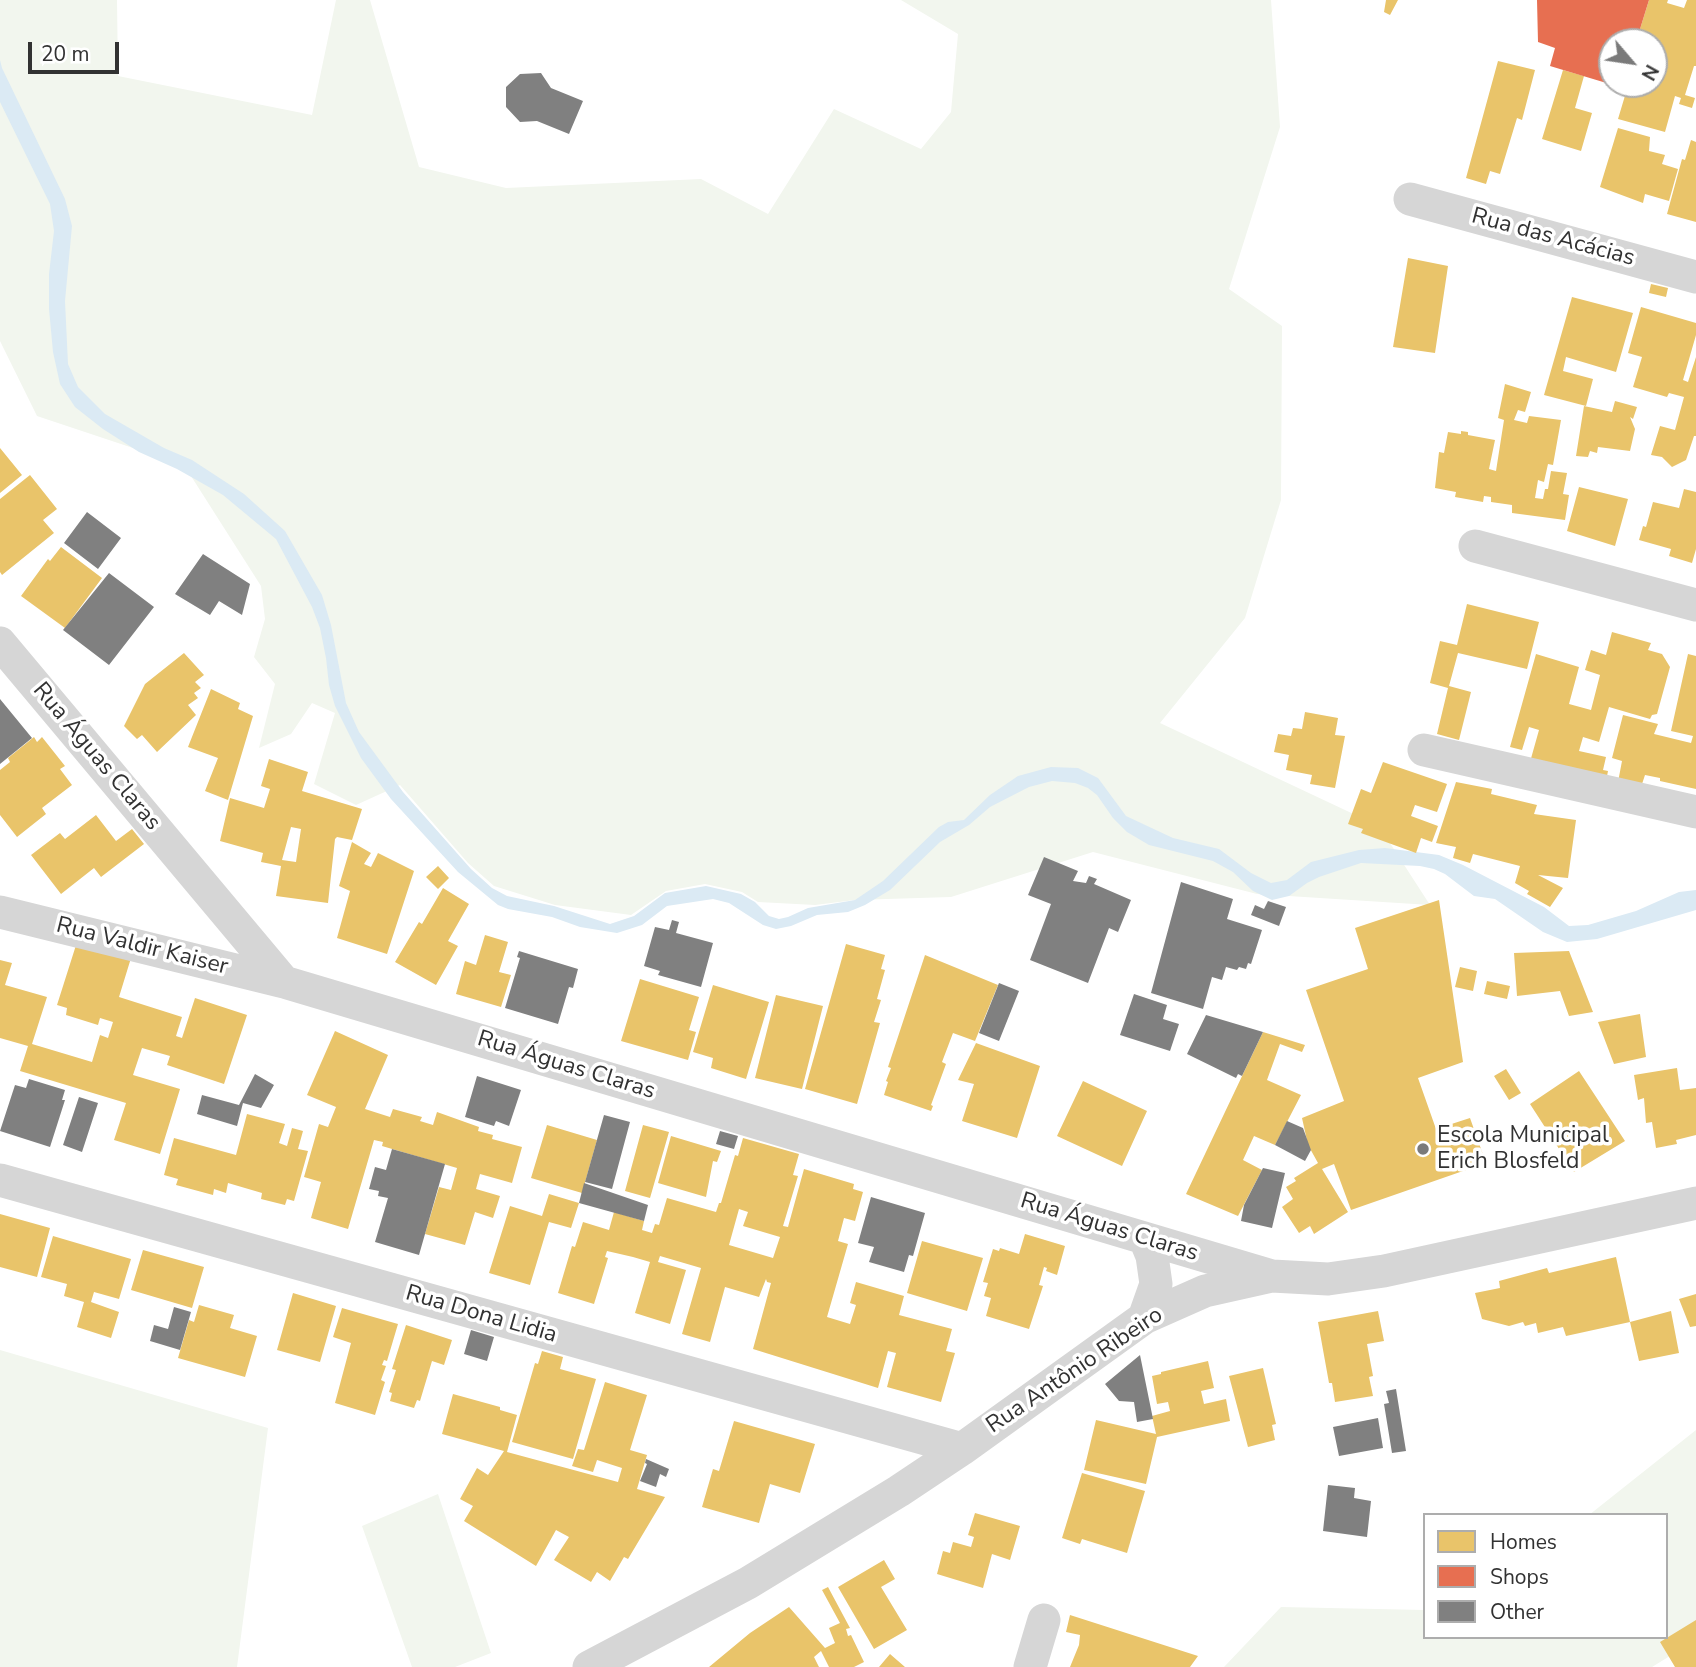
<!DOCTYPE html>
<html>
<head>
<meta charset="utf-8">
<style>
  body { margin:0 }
  #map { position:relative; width:1696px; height:1667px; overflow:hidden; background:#fff; font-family:"Nunito Sans",sans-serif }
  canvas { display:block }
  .legend { position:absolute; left:1423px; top:1513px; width:245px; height:126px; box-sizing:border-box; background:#fff; border:2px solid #adadad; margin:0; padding:9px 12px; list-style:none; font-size:21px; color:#323232 }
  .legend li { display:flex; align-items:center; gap:14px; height:35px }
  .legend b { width:35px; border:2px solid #adadad }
  .north { position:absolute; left:1598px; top:28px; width:70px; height:70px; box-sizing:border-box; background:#fff; border:2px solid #adadad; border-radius:50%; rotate:119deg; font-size:19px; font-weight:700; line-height:28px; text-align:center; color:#323232 }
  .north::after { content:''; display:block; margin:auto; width:24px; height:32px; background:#7a7a7a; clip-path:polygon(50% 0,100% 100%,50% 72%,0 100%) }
  .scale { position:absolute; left:28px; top:42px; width:91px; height:32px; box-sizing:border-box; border:4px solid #323232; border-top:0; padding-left:9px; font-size:21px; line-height:24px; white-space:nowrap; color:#323232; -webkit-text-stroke:5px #fff; paint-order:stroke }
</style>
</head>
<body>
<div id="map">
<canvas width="1696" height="1667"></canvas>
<ul class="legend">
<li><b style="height:19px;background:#e9c46a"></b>Homes</li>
<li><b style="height:19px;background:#e76f51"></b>Shops</li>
<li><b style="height:19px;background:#808080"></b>Other</li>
</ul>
<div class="north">N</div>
<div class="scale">20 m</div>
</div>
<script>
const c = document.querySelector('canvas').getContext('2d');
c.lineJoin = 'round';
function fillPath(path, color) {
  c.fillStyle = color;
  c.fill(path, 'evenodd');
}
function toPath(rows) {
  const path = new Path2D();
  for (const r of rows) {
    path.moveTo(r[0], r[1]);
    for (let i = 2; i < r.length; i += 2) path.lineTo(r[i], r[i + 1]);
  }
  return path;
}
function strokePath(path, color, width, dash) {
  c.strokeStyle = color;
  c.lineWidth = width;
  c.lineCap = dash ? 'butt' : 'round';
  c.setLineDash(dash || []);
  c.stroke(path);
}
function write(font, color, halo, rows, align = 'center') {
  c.font = font + ' "Nunito Sans",sans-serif';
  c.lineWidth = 7;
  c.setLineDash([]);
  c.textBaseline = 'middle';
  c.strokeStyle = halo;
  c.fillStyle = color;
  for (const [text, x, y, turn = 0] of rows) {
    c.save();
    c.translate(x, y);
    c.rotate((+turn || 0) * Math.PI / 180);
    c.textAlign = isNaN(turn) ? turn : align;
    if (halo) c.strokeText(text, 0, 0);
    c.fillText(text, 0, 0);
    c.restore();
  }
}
const green = toPath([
  [0,0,117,0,118,76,312,115,336,0,370,0,419,167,506,188,701,179,768,214,834,109,921,149,951,112,958,34,901,0,1271,0,1280,127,1229,289,1282,326,1281,500,1245,618,1160,723,1379,826,1430,905,1257,894,1093,852,951,897,855,900,815,905,758,902,742,892,705,884,666,891,631,915,555,905,494,886,468,863,400,785,356,805,314,784,335,713,312,703,291,734,259,748,275,684,254,657,265,619,261,586,184,465,37,416,0,341],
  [0,1350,268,1428,237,1667,0,1667],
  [1696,1430,1696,1640,1652,1667,1224,1667,1281,1607,1425,1610,1425,1637,1666,1637,1666,1515,1589,1515],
  [438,1494,491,1653,455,1667,412,1667,362,1526]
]);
const water = toPath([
  [0,60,2,68,65,199,72,226,65,301,68,364,78,387,105,414,164,448,192,460,244,494,285,531,322,595,331,625,346,703,359,732,403,792,471,869,492,888,507,896,554,906,610,924,634,916,665,893,706,886,741,894,755,902,769,916,779,919,788,917,808,908,855,900,883,881,939,827,948,822,964,820,990,795,1018,776,1051,767,1078,768,1098,778,1126,816,1173,838,1219,849,1251,873,1271,883,1287,880,1311,862,1359,850,1385,848,1439,855,1463,865,1544,907,1569,926,1588,925,1636,911,1679,892,1696,890,1696,910,1597,939,1567,942,1543,932,1495,899,1474,896,1445,874,1434,869,1420,866,1361,863,1319,877,1307,883,1289,896,1272,900,1253,891,1233,872,1213,861,1149,845,1127,832,1113,818,1097,795,1088,788,1075,783,1052,781,1029,787,990,807,969,825,940,842,890,890,865,905,848,912,817,915,791,926,776,929,763,925,729,903,713,899,667,906,642,925,617,933,580,927,552,917,508,909,498,905,458,872,391,799,361,758,335,706,329,685,326,658,320,628,312,607,276,539,223,495,177,469,139,452,103,429,75,407,60,384,53,352,49,309,49,274,54,231,50,204,0,102]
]);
const homes = toPath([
  [1386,0,1398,0,1390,15,1384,12],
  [1649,0,1668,0,1667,3,1684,8,1687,0,1696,0,1696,66,1694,66,1685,95,1695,98,1692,108,1679,104,1681,98,1675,96,1665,132,1618,119,1627,89,1623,88,1624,84,1654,84,1654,42,1636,42],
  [1498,61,1535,70,1522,120,1517,118,1500,174,1490,171,1486,184,1466,178],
  [1563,70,1584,76,1575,108,1592,113,1581,151,1542,139],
  [1618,128,1650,137,1649,151,1665,155,1662,164,1678,169,1669,201,1645,194,1643,203,1600,187],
  [1691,140,1696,142,1696,222,1667,214,1682,159,1685,160],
  [1408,258,1448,266,1435,353,1393,347],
  [1651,284,1668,288,1666,297,1649,293],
  [1572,297,1633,313,1616,372,1566,357,1563,371,1593,379,1586,406,1544,395],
  [1641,307,1696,323,1696,335,1683,380,1688,382,1696,357,1696,436,1694,436,1686,460,1672,467,1662,457,1651,455,1660,426,1675,430,1684,397,1669,393,1667,397,1633,387,1642,357,1628,353],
  [1505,384,1531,392,1525,412,1518,410,1514,420,1527,423,1529,416,1561,420,1553,465,1548,464,1544,482,1538,480,1535,498,1543,499,1545,489,1548,489,1551,471,1567,473,1563,494,1569,495,1565,520,1512,513,1512,505,1491,502,1491,497,1484,496,1483,502,1455,497,1456,492,1435,488,1439,452,1444,453,1448,432,1461,434,1461,431,1468,432,1468,435,1495,440,1489,469,1496,471,1504,420,1498,418],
  [1615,401,1637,407,1633,419,1630,417,1635,429,1630,451,1598,447,1597,453,1590,451,1588,457,1576,456,1584,406,1612,412],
  [0,448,22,475,0,493],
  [30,475,57,509,43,520,54,533,2,575,0,572,0,499],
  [1579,487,1628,499,1615,546,1567,531],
  [1684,489,1696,492,1696,549,1692,563,1669,556,1671,549,1639,540,1643,526,1646,527,1653,502,1679,508],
  [61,547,102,578,65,628,21,596,48,559,50,561],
  [1467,604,1539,622,1527,669,1458,653,1449,686,1471,692,1459,740,1437,734,1448,688,1430,683,1440,641,1457,645],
  [1612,632,1651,643,1648,650,1662,654,1670,667,1657,714,1652,715,1650,719,1609,707,1599,742,1583,737,1579,751,1606,757,1603,770,1608,771,1606,781,1530,762,1539,730,1529,727,1522,750,1510,747,1536,654,1579,667,1569,704,1591,710,1600,675,1585,670,1591,650,1606,655],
  [184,653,204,675,195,682,201,688,194,693,198,698,188,705,196,715,157,752,142,735,137,739,124,726,145,684],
  [1688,654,1696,656,1696,789,1660,781,1660,778,1645,775,1641,787,1618,782,1622,761,1612,758,1623,715,1658,724,1654,734,1691,743,1693,736,1671,731],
  [211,689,240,703,238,709,253,716,228,800,205,791,218,758,188,747],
  [1305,712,1338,718,1335,735,1345,736,1335,788,1310,784,1312,775,1286,770,1289,755,1274,752,1278,734,1291,736,1293,728,1302,729],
  [34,737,37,742,42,737,65,766,60,769,72,785,42,808,46,814,17,837,0,815,0,770,10,762,8,758],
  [269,759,308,772,302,791,362,809,352,840,337,837,335,839,328,903,276,896,281,866,261,862,263,853,220,841,230,798,264,808,270,789,261,786],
  [291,827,301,829,296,862,282,860],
  [1383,762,1447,784,1437,812,1415,805,1411,816,1438,826,1432,842,1421,838,1416,853,1361,833,1363,829,1348,824,1361,789,1371,793],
  [1456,782,1492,789,1491,794,1537,805,1534,814,1576,820,1568,878,1538,875,1563,888,1550,907,1527,894,1529,891,1515,883,1520,866,1473,854,1470,863,1453,858,1456,847,1436,843],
  [96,815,116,841,132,829,144,844,101,877,94,868,61,894,31,855,60,833,65,839],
  [352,842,371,853,364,864,371,867,378,853,414,871,387,954,337,938,350,891,339,886],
  [438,866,449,878,438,889,426,877],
  [443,888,469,904,448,941,458,946,436,985,395,962,419,922,422,924],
  [1439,900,1463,1062,1418,1078,1436,1129,1470,1118,1486,1163,1351,1210,1334,1164,1322,1169,1348,1212,1314,1234,1310,1226,1299,1233,1282,1207,1293,1199,1286,1187,1296,1181,1294,1178,1318,1163,1308,1145,1302,1118,1344,1101,1306,990,1368,969,1355,928],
  [485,935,508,942,499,972,511,975,501,1007,456,994,465,961,476,965],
  [77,942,131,958,119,997,182,1017,176,1036,182,1038,195,998,247,1015,224,1084,167,1065,170,1056,142,1048,133,1075,180,1089,160,1154,114,1140,126,1103,20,1071,28,1046,0,1038,0,960,12,963,5,985,47,997,32,1044,92,1062,100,1035,108,1038,113,1022,100,1018,98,1025,66,1015,67,1008,57,1005],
  [846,944,885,955,881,969,885,970,877,999,881,1000,874,1022,880,1023,857,1104,805,1089],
  [1569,951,1593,1012,1569,1016,1560,991,1517,996,1514,953],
  [925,955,998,985,975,1041,953,1033,942,1062,946,1064,931,1105,933,1106,931,1111,884,1095,888,1082,886,1081,891,1068,888,1067],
  [1460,967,1477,971,1473,991,1455,987],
  [640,979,699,997,689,1030,696,1032,688,1060,621,1041],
  [1487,981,1510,986,1507,999,1484,994],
  [713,985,769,1002,746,1079,711,1068,713,1058,693,1052],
  [776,995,823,1006,802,1089,755,1078],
  [1640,1014,1646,1057,1614,1064,1598,1022],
  [335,1031,388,1055,365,1109,390,1117,393,1109,422,1117,420,1121,433,1125,437,1112,479,1127,478,1131,493,1135,492,1139,522,1147,512,1183,480,1174,476,1189,500,1196,493,1218,475,1212,465,1245,425,1234,439,1187,451,1190,457,1168,382,1146,383,1142,374,1140,348,1229,311,1218,321,1182,304,1177,319,1124,328,1127,336,1107,307,1095],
  [1263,1032,1305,1045,1302,1052,1280,1044,1267,1080,1301,1095,1275,1145,1254,1136,1243,1160,1262,1170,1238,1216,1186,1194],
  [976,1043,1040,1066,1017,1138,962,1121,974,1084,958,1080],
  [1677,1068,1680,1090,1696,1088,1696,1135,1676,1140,1677,1144,1656,1148,1652,1122,1646,1123,1644,1098,1638,1100,1634,1075],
  [1506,1069,1521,1093,1509,1100,1494,1076],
  [1579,1071,1625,1141,1574,1172,1530,1104],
  [1083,1081,1147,1111,1122,1166,1057,1136],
  [247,1114,285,1124,279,1143,287,1146,292,1128,303,1131,298,1149,308,1151,294,1201,287,1199,285,1205,261,1199,262,1193,228,1183,226,1193,214,1189,213,1195,176,1185,178,1179,164,1175,174,1138,236,1155],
  [547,1125,597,1140,582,1193,531,1178],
  [643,1125,669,1132,650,1198,625,1191],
  [671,1136,721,1151,717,1162,713,1161,706,1197,658,1183],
  [743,1138,799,1154,793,1175,798,1176,783,1226,788,1227,804,1169,854,1184,853,1189,863,1192,855,1221,844,1218,838,1241,848,1244,827,1317,850,1324,856,1305,850,1303,856,1282,904,1296,899,1315,952,1329,946,1351,955,1353,941,1402,887,1387,896,1353,888,1351,878,1388,753,1349,771,1283,767,1282,766,1279,759,1297,725,1287,710,1342,682,1334,701,1268,660,1256,658,1262,686,1270,670,1324,635,1313,650,1262,633,1257,607,1251,605,1257,608,1258,594,1304,558,1293,572,1246,575,1247,583,1222,609,1230,614,1212,644,1221,642,1230,652,1233,655,1224,659,1225,667,1198,716,1212,719,1203,721,1203,735,1155,738,1156],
  [739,1209,748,1212,743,1226,780,1237,773,1258,729,1245],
  [549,1194,579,1203,571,1228,549,1222,530,1285,489,1273,510,1206,542,1216],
  [0,1214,50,1228,37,1277,0,1267],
  [1025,1234,1065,1246,1057,1275,1046,1271,1047,1268,1044,1267,1039,1285,1043,1286,1029,1329,986,1316,991,1298,984,1296,988,1283,983,1282,993,1249,999,1251,1000,1248,1019,1254],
  [53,1236,131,1259,119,1299,94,1292,91,1302,119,1312,111,1338,77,1327,84,1302,64,1296,67,1284,41,1277],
  [922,1241,983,1258,967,1311,907,1293],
  [143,1250,204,1267,192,1308,131,1290],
  [1616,1257,1630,1322,1566,1336,1563,1327,1538,1333,1536,1323,1525,1326,1523,1322,1509,1326,1482,1319,1475,1293,1500,1288,1499,1281,1547,1268,1549,1273],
  [293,1293,336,1306,320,1362,277,1350],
  [1696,1294,1696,1326,1690,1327,1679,1299],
  [199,1305,234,1315,230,1328,257,1336,245,1377,178,1358,189,1320,194,1322],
  [342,1308,398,1324,387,1361,384,1360,382,1365,386,1366,381,1380,385,1382,375,1415,335,1403,351,1343,333,1337],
  [1378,1311,1384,1341,1367,1344,1373,1376,1369,1377,1373,1396,1335,1402,1332,1383,1329,1383,1318,1322],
  [1671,1311,1679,1353,1639,1361,1630,1322],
  [406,1325,452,1340,444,1365,432,1361,420,1401,417,1400,414,1408,390,1401,392,1393,389,1392,396,1370,392,1369],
  [542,1351,563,1357,560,1369,596,1379,573,1459,512,1442,535,1363,538,1364],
  [1208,1361,1214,1388,1201,1391,1204,1404,1226,1399,1230,1421,1157,1437,1146,1484,1084,1470,1096,1420,1156,1434,1152,1416,1170,1411,1168,1402,1157,1404,1152,1376,1161,1374,1161,1372],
  [1263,1368,1276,1424,1272,1425,1275,1440,1248,1447,1229,1376],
  [605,1382,647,1395,630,1450,647,1455,637,1489,665,1497,628,1559,624,1557,610,1581,597,1572,591,1582,554,1560,569,1537,556,1530,536,1566,464,1521,473,1506,460,1499,477,1468,488,1475,504,1451,442,1434,453,1394,500,1407,500,1410,517,1415,507,1452,618,1482,622,1468,597,1460,593,1472,572,1466,578,1449,584,1450],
  [734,1421,815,1444,800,1493,770,1484,759,1523,702,1507,713,1469,719,1471],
  [1082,1473,1145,1491,1127,1553,1082,1539,1080,1544,1062,1538],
  [975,1513,1020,1526,1010,1560,992,1554,983,1588,937,1574,943,1551,950,1553,953,1542,971,1547,974,1537,968,1535],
  [884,1560,895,1579,881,1587,907,1630,874,1649,838,1587],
  [828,1587,850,1628,846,1629,848,1636,851,1635,864,1662,854,1667,829,1667,821,1651,814,1657,819,1667,709,1667,750,1633,789,1607,825,1648,835,1643,829,1628,840,1623,822,1590],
  [1070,1615,1198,1656,1190,1667,1070,1667,1079,1645,1080,1635,1066,1632],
  [1696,1620,1696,1667,1675,1667,1660,1642],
  [890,1654,905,1667,879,1667]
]);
const shops = toPath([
  [1537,0,1649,0,1636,42,1612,42,1612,84,1624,84,1623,88,1550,66,1555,48,1538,42]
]);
const building = toPath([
  [541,73,551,88,583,101,569,134,537,121,520,122,506,107,506,87,520,74],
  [87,512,121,538,98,569,64,543],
  [203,554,250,584,242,615,219,601,210,615,175,594],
  [109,573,154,607,109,665,63,630],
  [0,699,32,738,0,764],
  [1044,857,1078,871,1073,881,1086,883,1089,876,1097,879,1094,884,1131,900,1118,932,1109,928,1088,983,1030,960,1051,904,1028,895],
  [1181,882,1233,899,1227,919,1262,930,1251,964,1248,963,1246,969,1239,967,1237,970,1226,967,1222,980,1212,977,1203,1009,1151,993],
  [1268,901,1286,907,1279,926,1251,915,1255,905,1264,909],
  [672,920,679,922,676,933,713,943,701,987,658,975,660,971,644,966,655,927,669,930],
  [519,951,578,969,573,988,569,987,558,1024,505,1008,520,958,517,957],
  [999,983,1019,991,999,1041,979,1033],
  [1134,994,1167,1005,1163,1019,1179,1024,1170,1051,1120,1035],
  [1206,1015,1263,1032,1242,1076,1238,1074,1236,1078,1187,1054],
  [255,1074,274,1085,261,1108,243,1103,237,1126,197,1114,202,1095,239,1105],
  [477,1076,521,1090,509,1126,496,1121,494,1126,465,1117],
  [29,1079,65,1090,62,1100,65,1100,50,1147,0,1131,15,1085,26,1088],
  [79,1097,98,1103,82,1152,63,1145],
  [604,1115,630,1122,612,1189,585,1182],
  [1287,1121,1303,1128,1311,1150,1305,1161,1275,1145],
  [720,1131,738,1136,734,1149,716,1144],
  [392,1149,445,1164,419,1255,375,1242,388,1198,378,1196,379,1191,369,1189,375,1167,386,1170],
  [1263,1168,1285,1173,1272,1228,1241,1221,1244,1205],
  [584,1183,648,1205,644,1221,579,1203],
  [871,1197,925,1213,913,1256,909,1255,904,1272,869,1262,874,1247,858,1243],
  [174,1307,191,1312,180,1350,150,1341,154,1325,168,1329],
  [471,1330,494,1337,487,1361,464,1354],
  [1140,1355,1153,1419,1137,1422,1134,1402,1119,1401,1105,1384],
  [1396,1389,1406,1451,1392,1453,1384,1404,1389,1403,1386,1391],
  [1378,1418,1383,1448,1339,1456,1333,1427],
  [646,1459,669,1469,666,1477,660,1474,656,1487,640,1481,647,1464,645,1463],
  [1328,1485,1355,1488,1354,1498,1371,1501,1367,1537,1323,1531]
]);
const minor = toPath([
  [1410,199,1696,277],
  [1475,546,1696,605],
  [0,643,284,982,1272,1276],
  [1424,750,1696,812],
  [0,912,284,982],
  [0,1180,962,1449],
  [1144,1318,1156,1284,1152,1256,1145,1239],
  [589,1667,748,1583,899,1491,962,1449,1144,1318,1205,1291,1272,1276,1328,1279,1384,1271,1696,1203],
  [1030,1667,1044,1620]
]);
const markers = [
  [1423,1149,7,"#7a7a7a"]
];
const streetNames = [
  ["Rua das Acácias",1553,238,15],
  ["Rua Águas Claras",96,757,50],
  ["Rua Valdir Kaiser",142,947,14],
  ["Rua Águas Claras",566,1066,17],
  ["Rua Águas Claras",1109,1228,17],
  ["Rua Dona Lidia",481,1315,16],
  ["Rua Antônio Ribeiro",1075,1371,-34]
];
const poiNames = [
  ["Escola Municipal",1437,1136],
  ["Erich Blosfeld",1437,1162]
];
fillPath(green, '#f2f6ee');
fillPath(water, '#dbeaf4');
fillPath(homes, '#e9c46a');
fillPath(shops, '#e76f51');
fillPath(building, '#808080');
strokePath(minor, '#d6d6d6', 33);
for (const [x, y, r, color] of markers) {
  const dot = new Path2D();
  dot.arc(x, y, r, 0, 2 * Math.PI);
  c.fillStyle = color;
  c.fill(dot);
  strokePath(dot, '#fff', 2.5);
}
write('23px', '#323232', '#fff', streetNames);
write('23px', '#323232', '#fff', poiNames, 'left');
</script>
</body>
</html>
